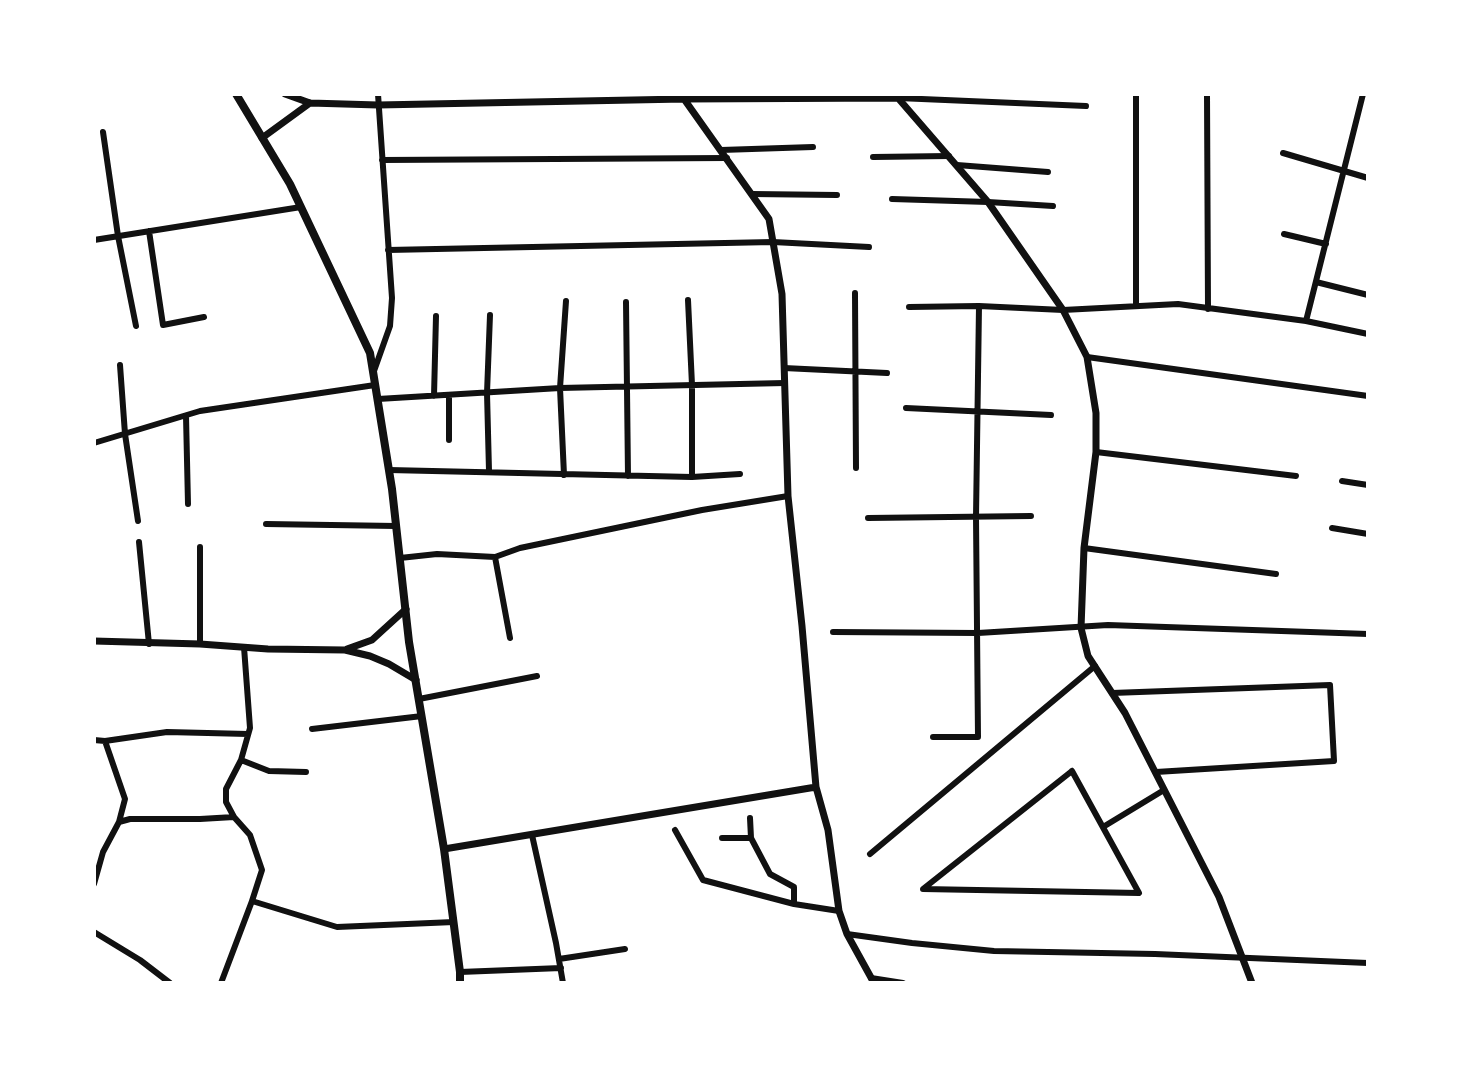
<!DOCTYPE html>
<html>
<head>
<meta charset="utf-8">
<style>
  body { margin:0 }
  #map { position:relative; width:1462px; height:1077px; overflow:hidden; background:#fff; font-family:Commissioner,sans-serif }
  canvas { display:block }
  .frame { position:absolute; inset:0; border:96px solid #fff; pointer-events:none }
</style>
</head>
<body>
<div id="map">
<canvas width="1462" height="1077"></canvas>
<div class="frame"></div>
</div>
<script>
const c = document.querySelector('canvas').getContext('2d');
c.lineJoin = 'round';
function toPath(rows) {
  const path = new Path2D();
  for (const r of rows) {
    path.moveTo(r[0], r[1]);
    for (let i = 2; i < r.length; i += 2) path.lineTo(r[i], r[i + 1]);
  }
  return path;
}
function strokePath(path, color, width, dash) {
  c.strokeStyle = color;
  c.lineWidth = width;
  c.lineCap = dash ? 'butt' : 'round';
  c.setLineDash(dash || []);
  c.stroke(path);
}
const minor = toPath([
  [1136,94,1136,306],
  [1207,94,1208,309],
  [898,98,1086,106],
  [103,132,118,236,136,326],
  [721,150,813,147],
  [1283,153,1368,178],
  [873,157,949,156],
  [382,160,727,158],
  [957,165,1048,172],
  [752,194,837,195],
  [892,199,988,202,1053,206],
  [149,231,163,325,204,317],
  [1284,234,1326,244],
  [94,240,301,207],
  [388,250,773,242,869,247],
  [1316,282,1368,295],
  [855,293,856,468],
  [688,300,692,385,692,477],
  [626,302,628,476],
  [909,307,979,306,1063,310,1178,304,1306,321,1368,334],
  [1306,321,1363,94],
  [1087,357,1368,396],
  [120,365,125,434,138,521],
  [784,368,887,373],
  [374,371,390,326,392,298,378,94],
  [434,396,436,316],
  [378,399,560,388,785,383],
  [906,408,1051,415],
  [186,416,188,504],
  [449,440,449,395],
  [94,443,200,411,375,385],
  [1096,452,1296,476],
  [389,470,692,477,740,474],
  [489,471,487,393,490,315],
  [564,475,560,388,566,301],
  [1342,481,1368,485],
  [868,518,1031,516],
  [266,524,396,526],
  [1332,528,1368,534],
  [139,542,149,644],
  [1084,548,1276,574],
  [495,557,510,638],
  [400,558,437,554,495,557,520,548,702,510,788,496],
  [833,632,978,633,1108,625,1368,634],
  [200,644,200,547],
  [1112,693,1330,685,1334,761,1156,772],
  [419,699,537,676],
  [312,729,422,716],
  [933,737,978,737,976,517,979,306],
  [94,740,105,741,125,799,119,822],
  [105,741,167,732,248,734],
  [241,760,269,771,306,772],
  [1072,771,1139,893,923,889,1072,771],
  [234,817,226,802,226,789,241,760,250,728,244,647],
  [750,818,751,838,770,874,794,887,794,904,839,911],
  [1103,827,1164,790],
  [675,830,703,880,794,904],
  [532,835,556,943,563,983],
  [722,838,751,838],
  [870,854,1095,666],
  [94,884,103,852,119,822,130,819,200,819,234,817,250,835,262,870,252,901],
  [94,932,140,960,170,983],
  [847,934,912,943,994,951,1155,954,1368,963],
  [559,959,625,949],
  [460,972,561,968],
  [871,978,903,983],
  [221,983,252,901,337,927,454,922]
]);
const tertiary = toPath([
  [285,94,310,103,378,105,684,99,769,219,782,294,788,496,802,626,816,787,828,830,839,911,847,934,874,983],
  [898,98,988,202,1063,310,1087,357,1096,413,1096,452,1084,548,1081,628,1088,656,1125,713,1219,897,1252,983],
  [684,99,898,98],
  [262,138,310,103],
  [94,641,200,644,268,649,345,650,370,656,389,664,416,680],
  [347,649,372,640,406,609],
  [444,849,816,787]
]);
const secondary = toPath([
  [236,94,290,184,370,353,392,489,409,642,444,849,460,972,460,983]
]);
strokePath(minor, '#111', 6);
strokePath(tertiary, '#111', 7);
strokePath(secondary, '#111', 8);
</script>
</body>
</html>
